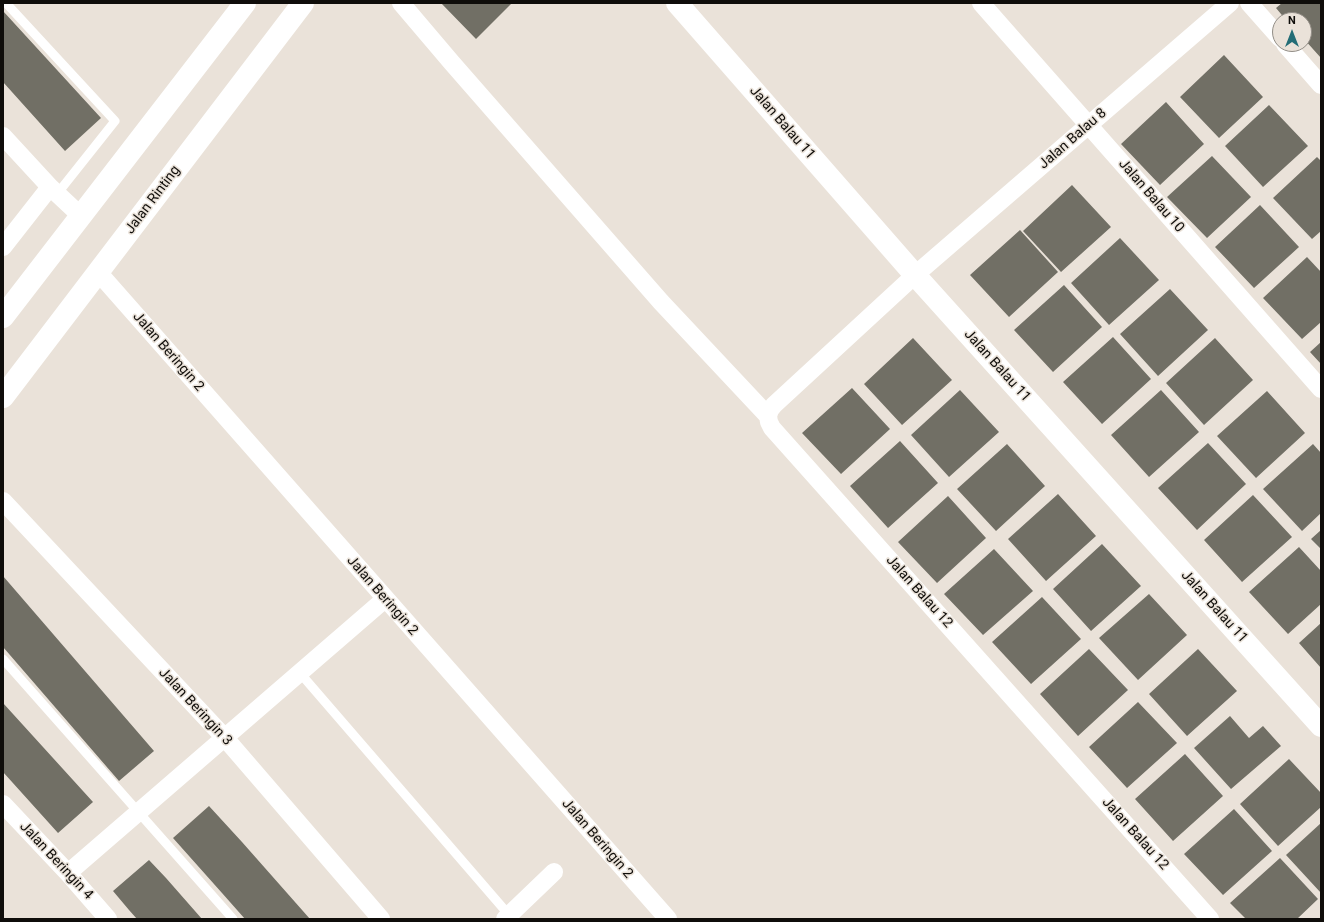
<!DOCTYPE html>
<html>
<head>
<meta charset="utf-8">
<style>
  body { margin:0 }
  #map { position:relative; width:1324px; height:922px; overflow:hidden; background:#eae2d9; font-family:Roboto,sans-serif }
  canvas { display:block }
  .frame { position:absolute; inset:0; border:4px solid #0f0d0a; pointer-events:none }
  .north { position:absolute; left:1272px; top:12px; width:40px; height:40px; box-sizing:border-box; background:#eae2d9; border:1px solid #928d86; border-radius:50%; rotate:0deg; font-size:11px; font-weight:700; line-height:16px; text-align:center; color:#0f0d0a }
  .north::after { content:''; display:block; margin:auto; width:14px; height:18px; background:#236d76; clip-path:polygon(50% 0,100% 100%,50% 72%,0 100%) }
</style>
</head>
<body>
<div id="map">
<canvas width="1324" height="922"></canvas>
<div class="frame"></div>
<div class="north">N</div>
</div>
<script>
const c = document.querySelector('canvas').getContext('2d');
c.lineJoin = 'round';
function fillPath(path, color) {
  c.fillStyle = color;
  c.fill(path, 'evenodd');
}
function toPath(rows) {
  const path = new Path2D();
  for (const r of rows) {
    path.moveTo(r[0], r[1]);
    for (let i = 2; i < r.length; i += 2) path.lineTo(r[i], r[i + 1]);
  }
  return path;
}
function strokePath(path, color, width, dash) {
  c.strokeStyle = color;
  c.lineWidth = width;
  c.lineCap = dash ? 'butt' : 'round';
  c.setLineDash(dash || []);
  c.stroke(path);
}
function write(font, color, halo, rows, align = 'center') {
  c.font = font + ' Roboto,sans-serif';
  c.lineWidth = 3;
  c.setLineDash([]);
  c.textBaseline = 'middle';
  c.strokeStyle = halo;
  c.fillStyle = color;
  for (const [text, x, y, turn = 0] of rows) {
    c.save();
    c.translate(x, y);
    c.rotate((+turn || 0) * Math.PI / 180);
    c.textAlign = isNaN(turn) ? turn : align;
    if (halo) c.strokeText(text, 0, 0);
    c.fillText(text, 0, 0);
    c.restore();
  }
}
const building = toPath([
  [441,3,512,3,476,39],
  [1282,3,1321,3,1321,58,1304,39,1304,20,1286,20,1276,8],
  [3,11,101,118,65,151,3,82],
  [1224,55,1263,97,1219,138,1180,97],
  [1166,102,1204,144,1160,185,1121,144],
  [1269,105,1308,146,1263,187,1225,146],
  [1212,156,1251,197,1207,238,1167,197],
  [1317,157,1321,161,1321,231,1312,239,1273,198],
  [1072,185,1111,227,1061,272,1023,231],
  [1260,205,1299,247,1254,288,1215,247],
  [1020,230,1058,272,1009,317,970,275],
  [1120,238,1159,280,1109,325,1071,283],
  [1307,257,1321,272,1321,322,1302,339,1263,298],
  [1064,285,1102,327,1053,372,1014,330],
  [1170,289,1208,330,1158,376,1120,334],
  [1113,337,1151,379,1102,424,1063,382],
  [913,338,952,380,902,425,864,384],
  [1215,338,1253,380,1204,425,1166,383],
  [1321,342,1321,364,1310,352],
  [852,388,890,429,841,474,802,433],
  [960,390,999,432,949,477,911,435],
  [1161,390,1199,432,1149,477,1111,435],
  [1267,391,1305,433,1256,478,1217,436],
  [900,441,938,483,888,528,850,486],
  [1208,443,1246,484,1197,530,1158,488],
  [1007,444,1045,486,996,531,957,489],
  [1313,444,1321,453,1321,513,1302,531,1263,489],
  [1058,494,1096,536,1046,581,1008,539],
  [1253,495,1292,537,1242,582,1204,540],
  [948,496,986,538,937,583,898,542],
  [1321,530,1321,549,1311,539],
  [1102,544,1141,586,1091,631,1053,589],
  [1299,547,1321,571,1321,604,1288,634,1249,592],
  [994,549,1033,591,983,635,944,594],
  [3,576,154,751,119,781,3,647],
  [1149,594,1187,635,1138,680,1099,638],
  [1042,597,1081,639,1031,684,992,642],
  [1321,623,1321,668,1299,643],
  [1089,649,1128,690,1078,736,1040,694],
  [1198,649,1237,691,1187,736,1149,694],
  [1138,702,1177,743,1127,788,1089,747],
  [3,703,93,802,58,833,3,772],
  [1230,716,1249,738,1263,726,1281,746,1231,789,1194,748],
  [1185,754,1223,796,1173,841,1135,799],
  [1289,759,1321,793,1321,807,1278,846,1240,804],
  [209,806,242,842,310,919,245,919,222,893,173,838],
  [1234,809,1272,851,1223,895,1184,854],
  [1321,823,1321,893,1286,855],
  [1280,858,1318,899,1297,919,1246,919,1230,903],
  [149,860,166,878,202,919,137,919,129,910,113,891]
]);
const lane = toPath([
  [6,3,115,121,57,194],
  [3,659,233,919],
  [300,673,509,915]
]);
const street = toPath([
  [401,3,452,63,661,302,768,416],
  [981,3,1321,389],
  [1249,3,1280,38],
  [1285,44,1321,85],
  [3,136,50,187,81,216],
  [3,247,50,187],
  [98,272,668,919],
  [3,501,225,738,381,919],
  [3,804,68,873,108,919],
  [68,873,385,599],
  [505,919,554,872],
  [1210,919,772,428,769,422,768,416,770,410,774,405,915,275,1230,3]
]);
const secondary = toPath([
  [677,3,915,275,1321,726],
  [3,317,245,3],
  [3,397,303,3]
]);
const streetNames = [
  ["Jalan Balau 11",782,123,49],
  ["Jalan Balau 8",1073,139,-41],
  ["Jalan Balau 10",1151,196,49],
  ["Jalan Rinting",153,200,-53],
  ["Jalan Beringin 2",168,352,49],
  ["Jalan Balau 11",997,366,48],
  ["Jalan Balau 12",919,592,48],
  ["Jalan Beringin 2",382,596,49],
  ["Jalan Balau 11",1214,607,48],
  ["Jalan Beringin 3",195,707,47],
  ["Jalan Balau 12",1135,834,48],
  ["Jalan Beringin 2",597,839,49],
  ["Jalan Beringin 4",56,861,47]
];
fillPath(building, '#716f65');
strokePath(lane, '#fff', 9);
strokePath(street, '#fff', 18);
strokePath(secondary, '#fff', 22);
write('14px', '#0f0d0a', '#eae2d9', streetNames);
</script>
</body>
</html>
